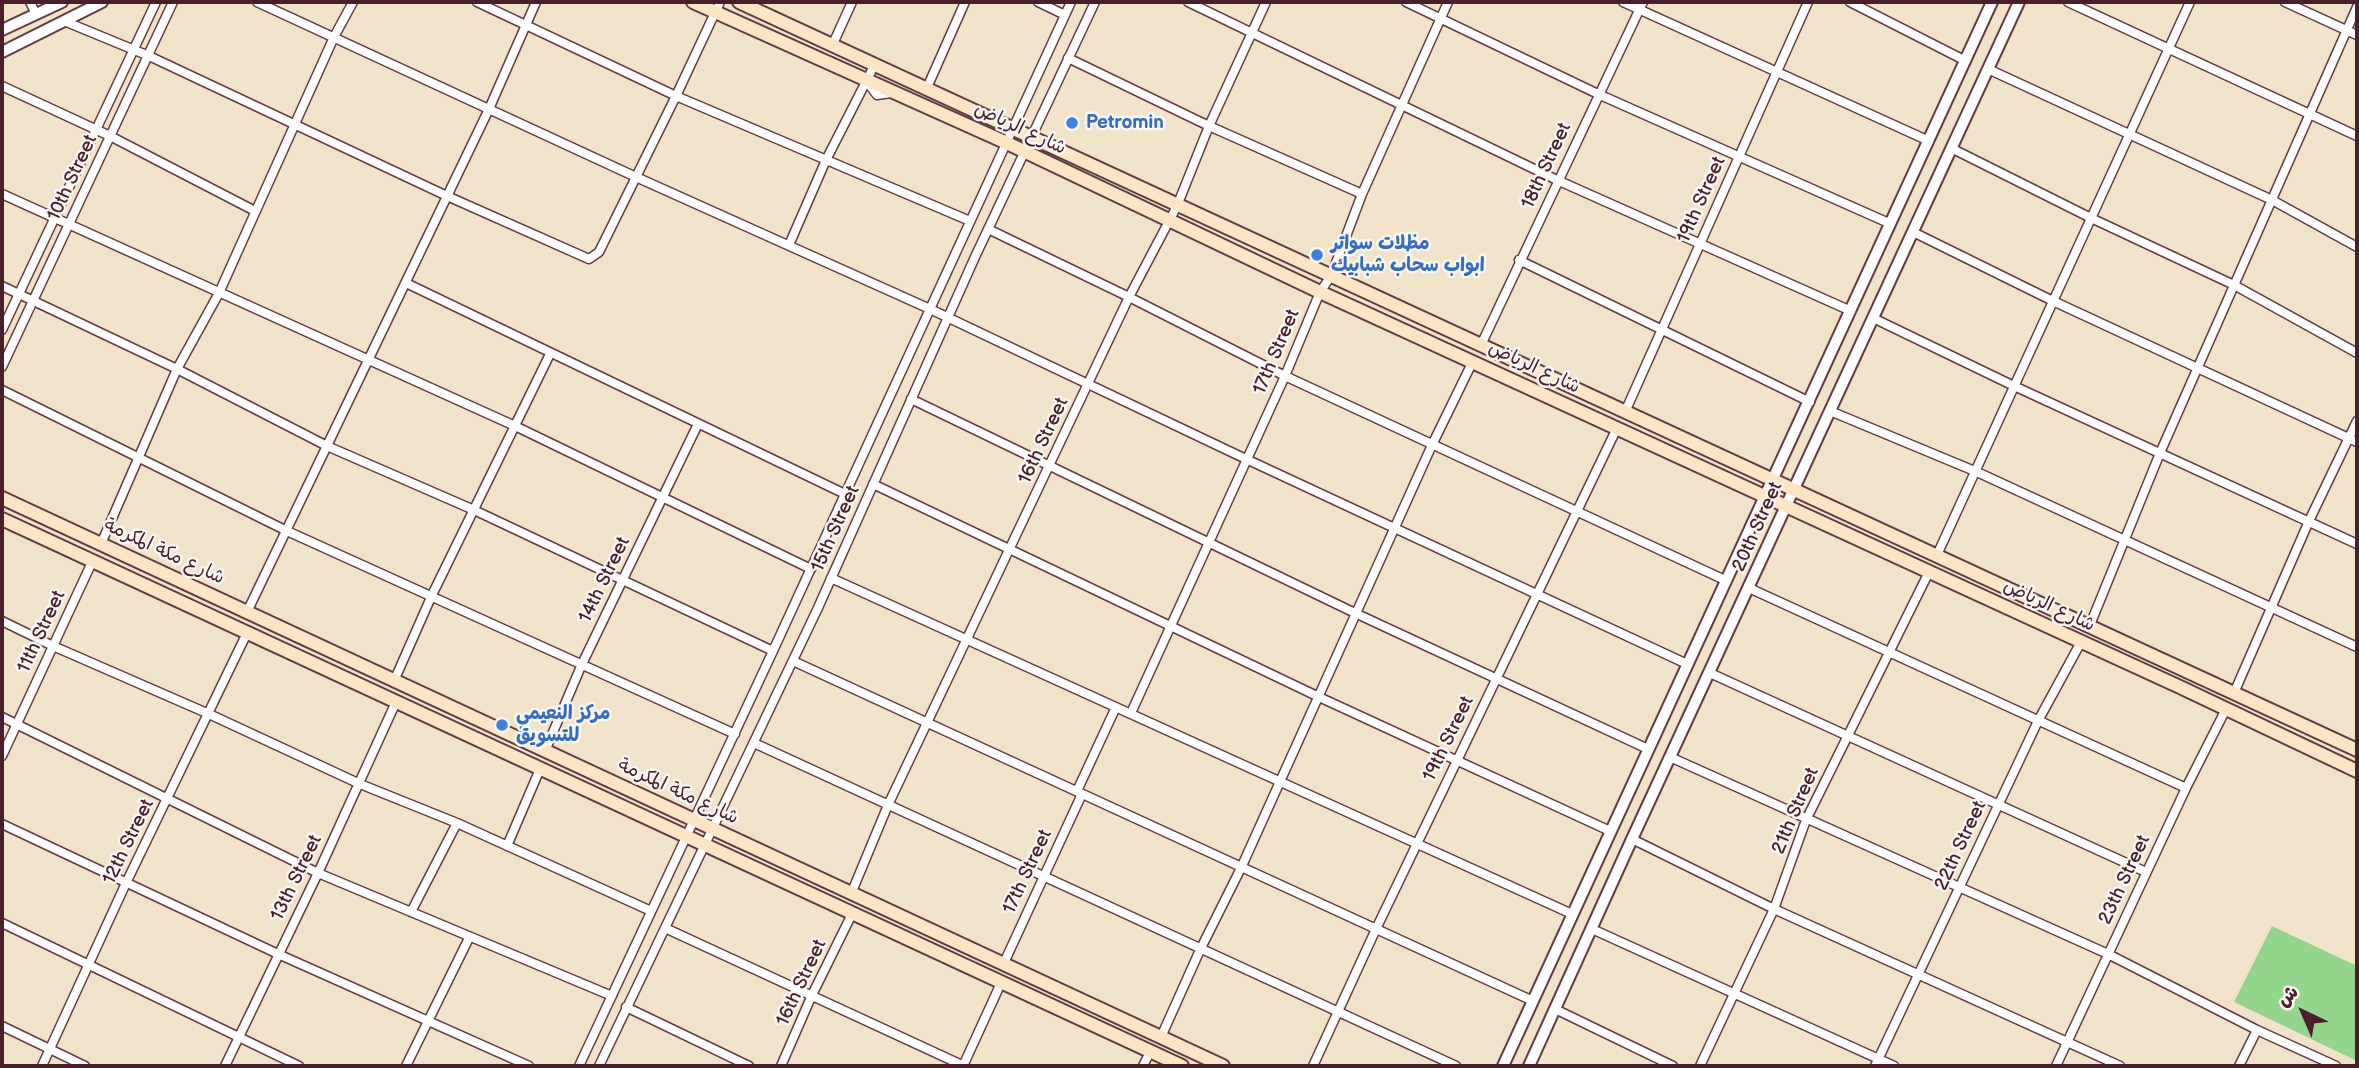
<!DOCTYPE html>
<html>
<head>
<meta charset="utf-8">
<style>
  body { margin:0 }
  #map { position:relative; width:2359px; height:1068px; overflow:hidden; background:#f1e3c9; font-family:"Balsamiq Sans","Playpen Sans Arabic",sans-serif }
  canvas { display:block }
  .frame { position:absolute; inset:0; border:4px solid #4a1f2b; pointer-events:none }
  .north { position:absolute; left:2268px; top:977px; width:70px; height:70px; -webkit-text-stroke:5px #f6f6f2; paint-order:stroke; rotate:316deg; font-size:19px; font-weight:700; line-height:28px; text-align:center; color:#4a1f2b }
  .north::after { content:''; display:block; margin:auto; width:24px; height:32px; background:#4a1f2b; clip-path:polygon(50% 0,100% 100%,50% 72%,0 100%) }
</style>
</head>
<body>
<div id="map">
<canvas width="2359" height="1068"></canvas>
<div class="frame"></div>
<div class="north">ش</div>
</div>
<script>
const c = document.querySelector('canvas').getContext('2d');
c.lineJoin = 'round';
function fillPath(path, color) {
  c.fillStyle = color;
  c.fill(path, 'evenodd');
}
function toPath(rows) {
  const path = new Path2D();
  for (const r of rows) {
    path.moveTo(r[0], r[1]);
    for (let i = 2; i < r.length; i += 2) path.lineTo(r[i], r[i + 1]);
  }
  return path;
}
function strokePath(path, color, width, dash) {
  c.strokeStyle = color;
  c.lineWidth = width;
  c.lineCap = dash ? 'butt' : 'round';
  c.setLineDash(dash || []);
  c.stroke(path);
}
function write(font, color, halo, rows, align = 'center') {
  c.font = font + ' "Balsamiq Sans","Playpen Sans Arabic",sans-serif';
  c.lineWidth = 5;
  c.setLineDash([]);
  c.textBaseline = 'middle';
  c.strokeStyle = halo;
  c.fillStyle = color;
  for (const [text, x, y, turn = 0] of rows) {
    c.save();
    c.translate(x, y);
    c.rotate((+turn || 0) * Math.PI / 180);
    c.textAlign = isNaN(turn) ? turn : align;
    if (halo) c.strokeText(text, 0, 0);
    c.fillText(text, 0, 0);
    c.restore();
  }
}
const green = toPath([
  [2272,926,2357,966,2357,1061,2234,1002]
]);
const minor = toPath([
  [30,2,36,14],
  [257,2,636,177,930,309,1246,459,1687,664],
  [477,2,676,96,970,221],
  [1038,2,1065,15],
  [1188,2,1557,180,1851,311],
  [1406,2,1598,94,1891,224],
  [1623,2,1929,141],
  [1850,2,1966,61],
  [2068,2,2357,136],
  [2285,2,2357,35],
  [64,21,149,56,447,196,589,259,599,252,676,96,720,2],
  [832,46,852,2],
  [1068,58,1209,126,1362,194],
  [1988,69,2272,200,2357,247],
  [868,83,877,95,891,93],
  [2,86,110,136,255,211],
  [926,90,965,2],
  [1951,148,2091,218,2234,285,2357,353],
  [2,194,515,426,811,569],
  [988,229,1129,297,1285,376,1727,581],
  [1913,232,2053,301,2357,442],
  [789,245,826,160,874,66],
  [1519,260,1810,402],
  [406,283,845,494],
  [2,286,177,369,327,446,474,510,773,651],
  [1873,318,2014,386,2357,544],
  [2,330,156,2],
  [1481,345,1643,2],
  [2,367,173,2],
  [2,390,287,531,735,734],
  [911,399,1355,613,1648,749],
  [1830,411,1977,472,2357,647],
  [1625,412,1808,2],
  [873,484,1319,697,1610,831],
  [101,544,177,369,219,293,334,37,353,2],
  [1937,555,2190,2],
  [831,578,1572,914],
  [1749,588,2186,788],
  [247,612,489,109,536,2],
  [2,621,53,646,209,714,360,784,457,823,651,911],
  [2090,625,2160,453,2357,7],
  [793,661,1533,1001],
  [1710,673,2146,872],
  [394,681,432,595,550,354],
  [2234,693,2309,521,2357,421],
  [1131,713,1285,376,1320,292,1331,276,1362,194,1448,2],
  [2,717,318,873,612,996],
  [754,743,1456,1066],
  [545,751,582,664,698,424],
  [2,756,93,560],
  [1670,757,2108,954,2257,1030,2336,1066],
  [1077,791,1116,707],
  [2,824,278,954,529,1066],
  [1632,839,1774,909,2120,1066],
  [507,846,540,769],
  [851,894,888,805,1129,297,1177,206,1209,126,1266,2],
  [411,912,457,823],
  [2,923,299,1066],
  [665,928,964,1066],
  [1592,929,1894,1066],
  [1003,965,1082,794],
  [626,1007,749,1066],
  [1555,1009,1673,1066],
  [2,1026,85,1066],
  [1161,1037,1200,950,1241,868,1432,445,1473,361],
  [42,1066,126,883,247,633],
  [225,1066,318,873,396,702],
  [406,1066,469,938],
  [579,1066,773,651,1071,2],
  [599,1066,817,610,975,257,1095,2],
  [781,1066,812,995,852,914],
  [963,1066,1001,983],
  [1143,1066,1150,1052],
  [1313,1066,1376,929,1617,428],
  [1700,1066,1774,909,1806,820,1929,572],
  [1875,1066,2038,721,2081,642],
  [2056,1066,2186,788,2226,709],
  [2239,1066,2257,1030]
]);
const tertiary = toPath([
  [2,30,62,2],
  [2,52,102,2],
  [1503,1066,1992,2],
  [1529,1066,1632,839,2019,2]
]);
const secondary = toPath([
  [693,2,1007,143,1320,292,2180,687,2357,771],
  [739,2,2357,750],
  [2,498,1223,1066],
  [2,519,1182,1066]
]);
const markers = [
  [1072,123,7,"#3f7fe0"],
  [1317,255,7,"#3f7fe0"],
  [502,725,7,"#3f7fe0"]
];
const shopNames = [
  ["Petromin",1086,123],
  ["مظلات سواتر",1331,244],
  ["ابواب سحاب شبابيك",1331,266],
  ["مركز النعيمي",516,714],
  ["للتسويق",516,736]
];
const streetNames = [
  ["شارع الرياض",1020,129,25],
  ["18th Street",1547,166,-65],
  ["10th Street",73,178,-65],
  ["19th Street",1702,200,-66],
  ["17th Street",1277,352,-67],
  ["شارع الرياض",1534,368,25],
  ["16th Street",1044,441,-65],
  ["20th Street",1758,527,-66],
  ["15th Street",836,529,-66],
  ["شارع مكة المكرمة",164,552,25],
  ["14th Street",605,580,-64],
  ["شارع الرياض",2049,606,25],
  ["11th Street",42,632,-65],
  ["19th Street",1449,739,-64],
  ["شارع مكة المكرمة",678,792,25],
  ["21th Street",1796,811,-67],
  ["12th Street",129,842,-64],
  ["22th Street",1961,846,-65],
  ["17th Street",1028,872,-65],
  ["13th Street",297,878,-64],
  ["23th Street",2125,880,-65],
  ["16th Street",802,983,-65]
];
fillPath(green, '#93d58d');
strokePath(minor, '#633c43', 11);
strokePath(tertiary, '#633c43', 14);
strokePath(secondary, '#633c43', 16);
strokePath(minor, '#fff', 8);
strokePath(tertiary, '#fff', 10);
strokePath(secondary, '#fce5c4', 12);
for (const [x, y, r, color] of markers) {
  const dot = new Path2D();
  dot.arc(x, y, r, 0, 2 * Math.PI);
  c.fillStyle = color;
  c.fill(dot);
  strokePath(dot, '#f6f6f2', 2.5);
}
write('bold 19px', '#366cbe', '#f6f6f2', shopNames, 'left');
write('19px', '#4a1f2b', '#f6f6f2', streetNames);
</script>
</body>
</html>
